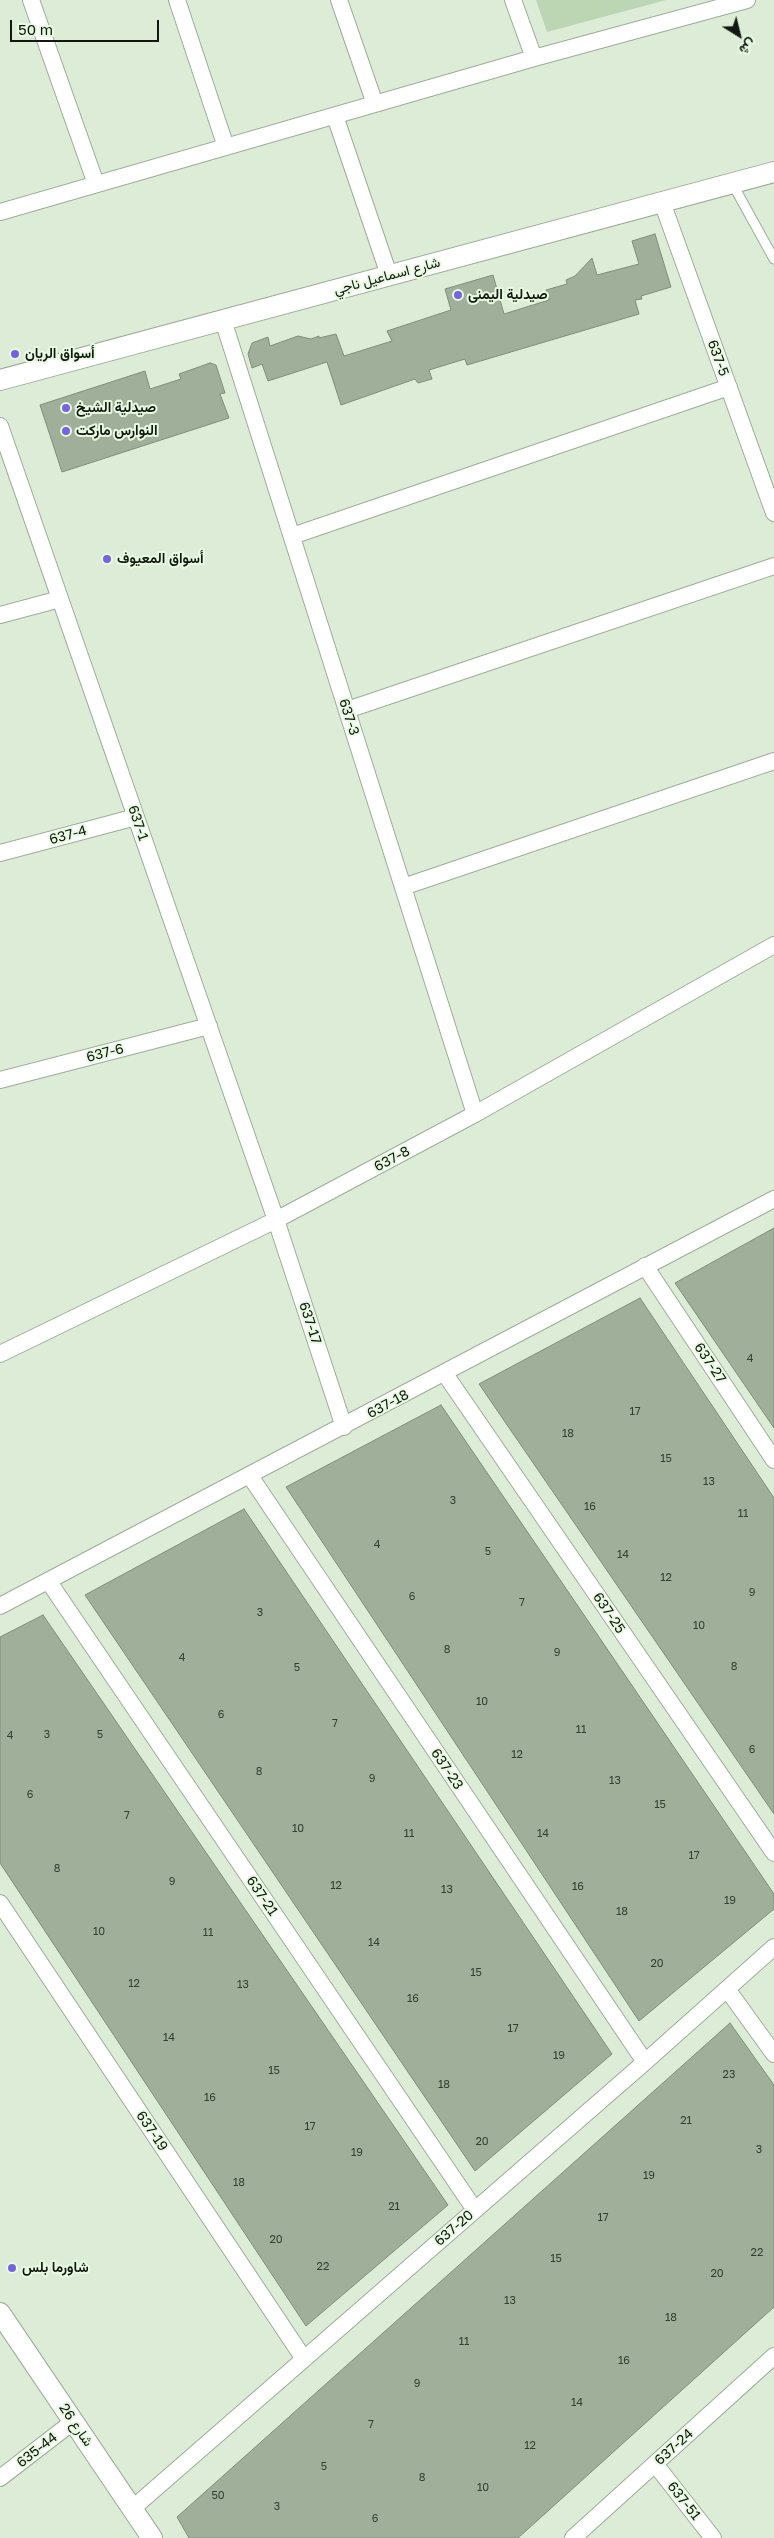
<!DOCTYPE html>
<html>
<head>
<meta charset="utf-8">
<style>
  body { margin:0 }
  #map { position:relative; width:774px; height:2538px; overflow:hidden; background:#dcecd6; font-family:"Golos Text",Vazirmatn,sans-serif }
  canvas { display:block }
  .north { position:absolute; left:714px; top:10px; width:50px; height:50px; -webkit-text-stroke:4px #e9fae3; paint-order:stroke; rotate:144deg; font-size:14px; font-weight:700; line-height:20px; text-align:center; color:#121810 }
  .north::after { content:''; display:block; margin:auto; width:18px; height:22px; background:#121810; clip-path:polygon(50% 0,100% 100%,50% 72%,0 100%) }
  .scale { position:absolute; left:10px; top:20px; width:149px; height:22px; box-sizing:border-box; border:2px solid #121810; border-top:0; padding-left:6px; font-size:15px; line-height:18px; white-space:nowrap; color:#121810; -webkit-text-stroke:4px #e9fae3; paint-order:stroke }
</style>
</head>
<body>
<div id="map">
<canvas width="774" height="2538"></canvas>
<div class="north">ش</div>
<div class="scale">50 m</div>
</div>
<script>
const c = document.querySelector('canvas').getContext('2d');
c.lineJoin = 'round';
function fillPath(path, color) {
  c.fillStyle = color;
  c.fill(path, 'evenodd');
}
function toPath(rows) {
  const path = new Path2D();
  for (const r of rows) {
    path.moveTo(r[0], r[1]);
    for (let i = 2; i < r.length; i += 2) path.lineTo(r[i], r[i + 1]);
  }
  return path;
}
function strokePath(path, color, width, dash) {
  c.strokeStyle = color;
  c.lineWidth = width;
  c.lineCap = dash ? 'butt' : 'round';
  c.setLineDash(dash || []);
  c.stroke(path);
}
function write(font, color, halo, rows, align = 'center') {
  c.font = font + ' "Golos Text",Vazirmatn,sans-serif';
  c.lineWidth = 4;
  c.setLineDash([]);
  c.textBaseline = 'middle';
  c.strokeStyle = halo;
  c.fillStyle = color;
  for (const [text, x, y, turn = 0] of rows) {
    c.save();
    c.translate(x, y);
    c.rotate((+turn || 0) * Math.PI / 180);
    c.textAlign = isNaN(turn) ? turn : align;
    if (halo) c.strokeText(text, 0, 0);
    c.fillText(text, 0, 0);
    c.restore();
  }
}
const green = toPath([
  [536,0,666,0,547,32]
]);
const building = toPath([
  [655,234,671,287,641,296,642,299,635,300,639,314,467,365,465,359,429,370,432,379,418,383,415,379,341,405,327,362,268,381,262,364,252,368,248,354,252,343,268,337,270,346,298,336,311,339,319,336,319,338,336,334,344,356,392,341,387,331,451,310,445,289,493,275,504,314,549,300,546,290,567,284,566,280,575,276,592,258,597,275,639,264,632,241,655,234],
  [210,363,216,365,225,393,220,394,229,418,62,472,40,405,145,371,150,389,181,379,179,374,210,363],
  [774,1228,774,1428,675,1283,774,1228],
  [640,1298,774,1498,774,1814,479,1384,640,1298],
  [441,1405,774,1894,774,1909,639,2021,286,1487,441,1405],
  [244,1509,612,2054,475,2171,85,1595,244,1509],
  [43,1615,448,2205,306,2326,0,1863,0,1637,43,1615],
  [730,2023,774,2085,774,2307,518,2538,189,2538,177,2517,730,2023]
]);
const service = toPath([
  [732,183,774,259]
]);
const minor = toPath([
  [31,0,96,184],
  [177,0,226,147],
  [339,0,375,104],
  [513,0,534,58],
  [335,116,389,275],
  [662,202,774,513],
  [0,212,534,58,747,0],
  [223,320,475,1114],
  [0,426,276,1220,344,1427],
  [292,536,729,387],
  [0,615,60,599],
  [347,710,774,566],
  [0,853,136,817],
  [403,887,774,761],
  [0,1080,209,1026],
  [645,1266,774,1460],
  [0,1354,276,1220,475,1114,774,945],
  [445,1374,774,1853],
  [250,1476,645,2062],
  [49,1582,475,2210],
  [0,1606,774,1199],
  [0,1903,304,2359],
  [727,1989,774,2054],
  [655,2464,713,2538],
  [0,2478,74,2421],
  [133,2508,645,2062,774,1947],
  [573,2538,774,2356]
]);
const tertiary = toPath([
  [0,380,774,172],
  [0,2313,152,2538]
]);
const markers = [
  [458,295,5,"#7664df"],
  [15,354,5,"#7664df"],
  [66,408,5,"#7664df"],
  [66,431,5,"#7664df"],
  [107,559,5,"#7664df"],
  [12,2268,5,"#7664df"]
];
const numberNames = [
  ["4",750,1359],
  ["17",635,1412],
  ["18",568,1434],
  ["15",666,1459],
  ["13",709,1482],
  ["3",453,1501],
  ["16",590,1507],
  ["11",743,1514],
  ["4",377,1545],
  ["5",488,1552],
  ["14",623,1555],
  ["12",666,1578],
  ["9",752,1593],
  ["6",412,1597],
  ["7",522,1603],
  ["3",260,1613],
  ["10",699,1626],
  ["8",447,1650],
  ["9",557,1653],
  ["4",182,1658],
  ["8",734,1667],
  ["5",297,1668],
  ["10",482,1702],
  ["6",221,1715],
  ["7",335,1724],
  ["11",581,1730],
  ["3",47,1735],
  ["5",100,1735],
  ["4",10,1736],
  ["6",752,1750],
  ["12",517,1755],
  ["8",259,1772],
  ["9",372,1779],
  ["13",615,1781],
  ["6",30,1795],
  ["15",660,1805],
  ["7",127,1816],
  ["10",298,1829],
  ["11",409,1834],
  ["14",543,1834],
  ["17",694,1856],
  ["8",57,1869],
  ["9",172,1882],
  ["12",336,1886],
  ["16",578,1887],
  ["13",447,1890],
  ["19",730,1901],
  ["18",622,1912],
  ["10",99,1932],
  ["11",208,1933],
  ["14",374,1943],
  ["20",657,1964],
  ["15",476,1973],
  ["12",134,1984],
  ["13",243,1985],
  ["16",413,1999],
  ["17",513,2029],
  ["14",169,2038],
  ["19",559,2056],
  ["15",274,2071],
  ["23",729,2075],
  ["18",444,2085],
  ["16",210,2098],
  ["21",686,2121],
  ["17",310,2127],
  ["20",482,2142],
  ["3",759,2150],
  ["19",357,2153],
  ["19",649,2176],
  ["18",239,2183],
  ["21",394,2207],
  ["17",603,2218],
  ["20",276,2240],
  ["22",757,2253],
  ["15",556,2259],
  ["22",323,2267],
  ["20",717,2274],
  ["13",510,2301],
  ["18",671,2318],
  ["11",464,2342],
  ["16",624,2361],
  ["9",417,2384],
  ["14",577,2403],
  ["7",371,2425],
  ["12",530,2446],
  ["5",324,2467],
  ["8",422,2478],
  ["10",483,2488],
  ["50",218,2496],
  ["3",277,2507],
  ["6",375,2519]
];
const streetNames = [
  ["شارع اسماعيل ناجي",387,276,-15],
  ["637-5",718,358,70],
  ["637-3",349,717,72],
  ["637-1",138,823,71],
  ["637-4",68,835,-15],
  ["637-6",105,1053,-14],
  ["637-8",392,1159,-28],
  ["637-17",310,1323,72],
  ["637-27",710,1363,56],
  ["637-18",388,1404,-28],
  ["637-25",609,1613,56],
  ["637-23",447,1769,56],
  ["637-21",262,1896,56],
  ["637-19",152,2131,56],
  ["637-20",454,2228,-41],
  ["شارع 26",76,2425,56],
  ["637-24",674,2447,-42],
  ["635-44",37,2450,-38],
  ["637-51",684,2501,52]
];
const poiNames = [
  ["صيدلية اليمنى",468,295],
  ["أسواق الريان",25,354],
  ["صيدلية الشيخ",76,408],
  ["النوارس ماركت",76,431],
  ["أسواق المعيوف",117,559],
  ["شاورما بلس",22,2268]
];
fillPath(green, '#bcd5b3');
fillPath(building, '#9faf99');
strokePath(building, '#7f8e79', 1);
strokePath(service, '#9dad98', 11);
strokePath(minor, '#9dad98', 18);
strokePath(tertiary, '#9dad98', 22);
strokePath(service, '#fff', 9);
strokePath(minor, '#fff', 16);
strokePath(tertiary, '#fff', 20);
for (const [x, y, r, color] of markers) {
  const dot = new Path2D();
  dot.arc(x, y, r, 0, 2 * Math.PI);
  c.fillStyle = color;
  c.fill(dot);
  strokePath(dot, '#e9fae3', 2);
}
write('11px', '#353e32', null, numberNames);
write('14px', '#121810', '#e9fae3', streetNames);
write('bold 14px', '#121810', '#e9fae3', poiNames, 'left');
</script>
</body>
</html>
